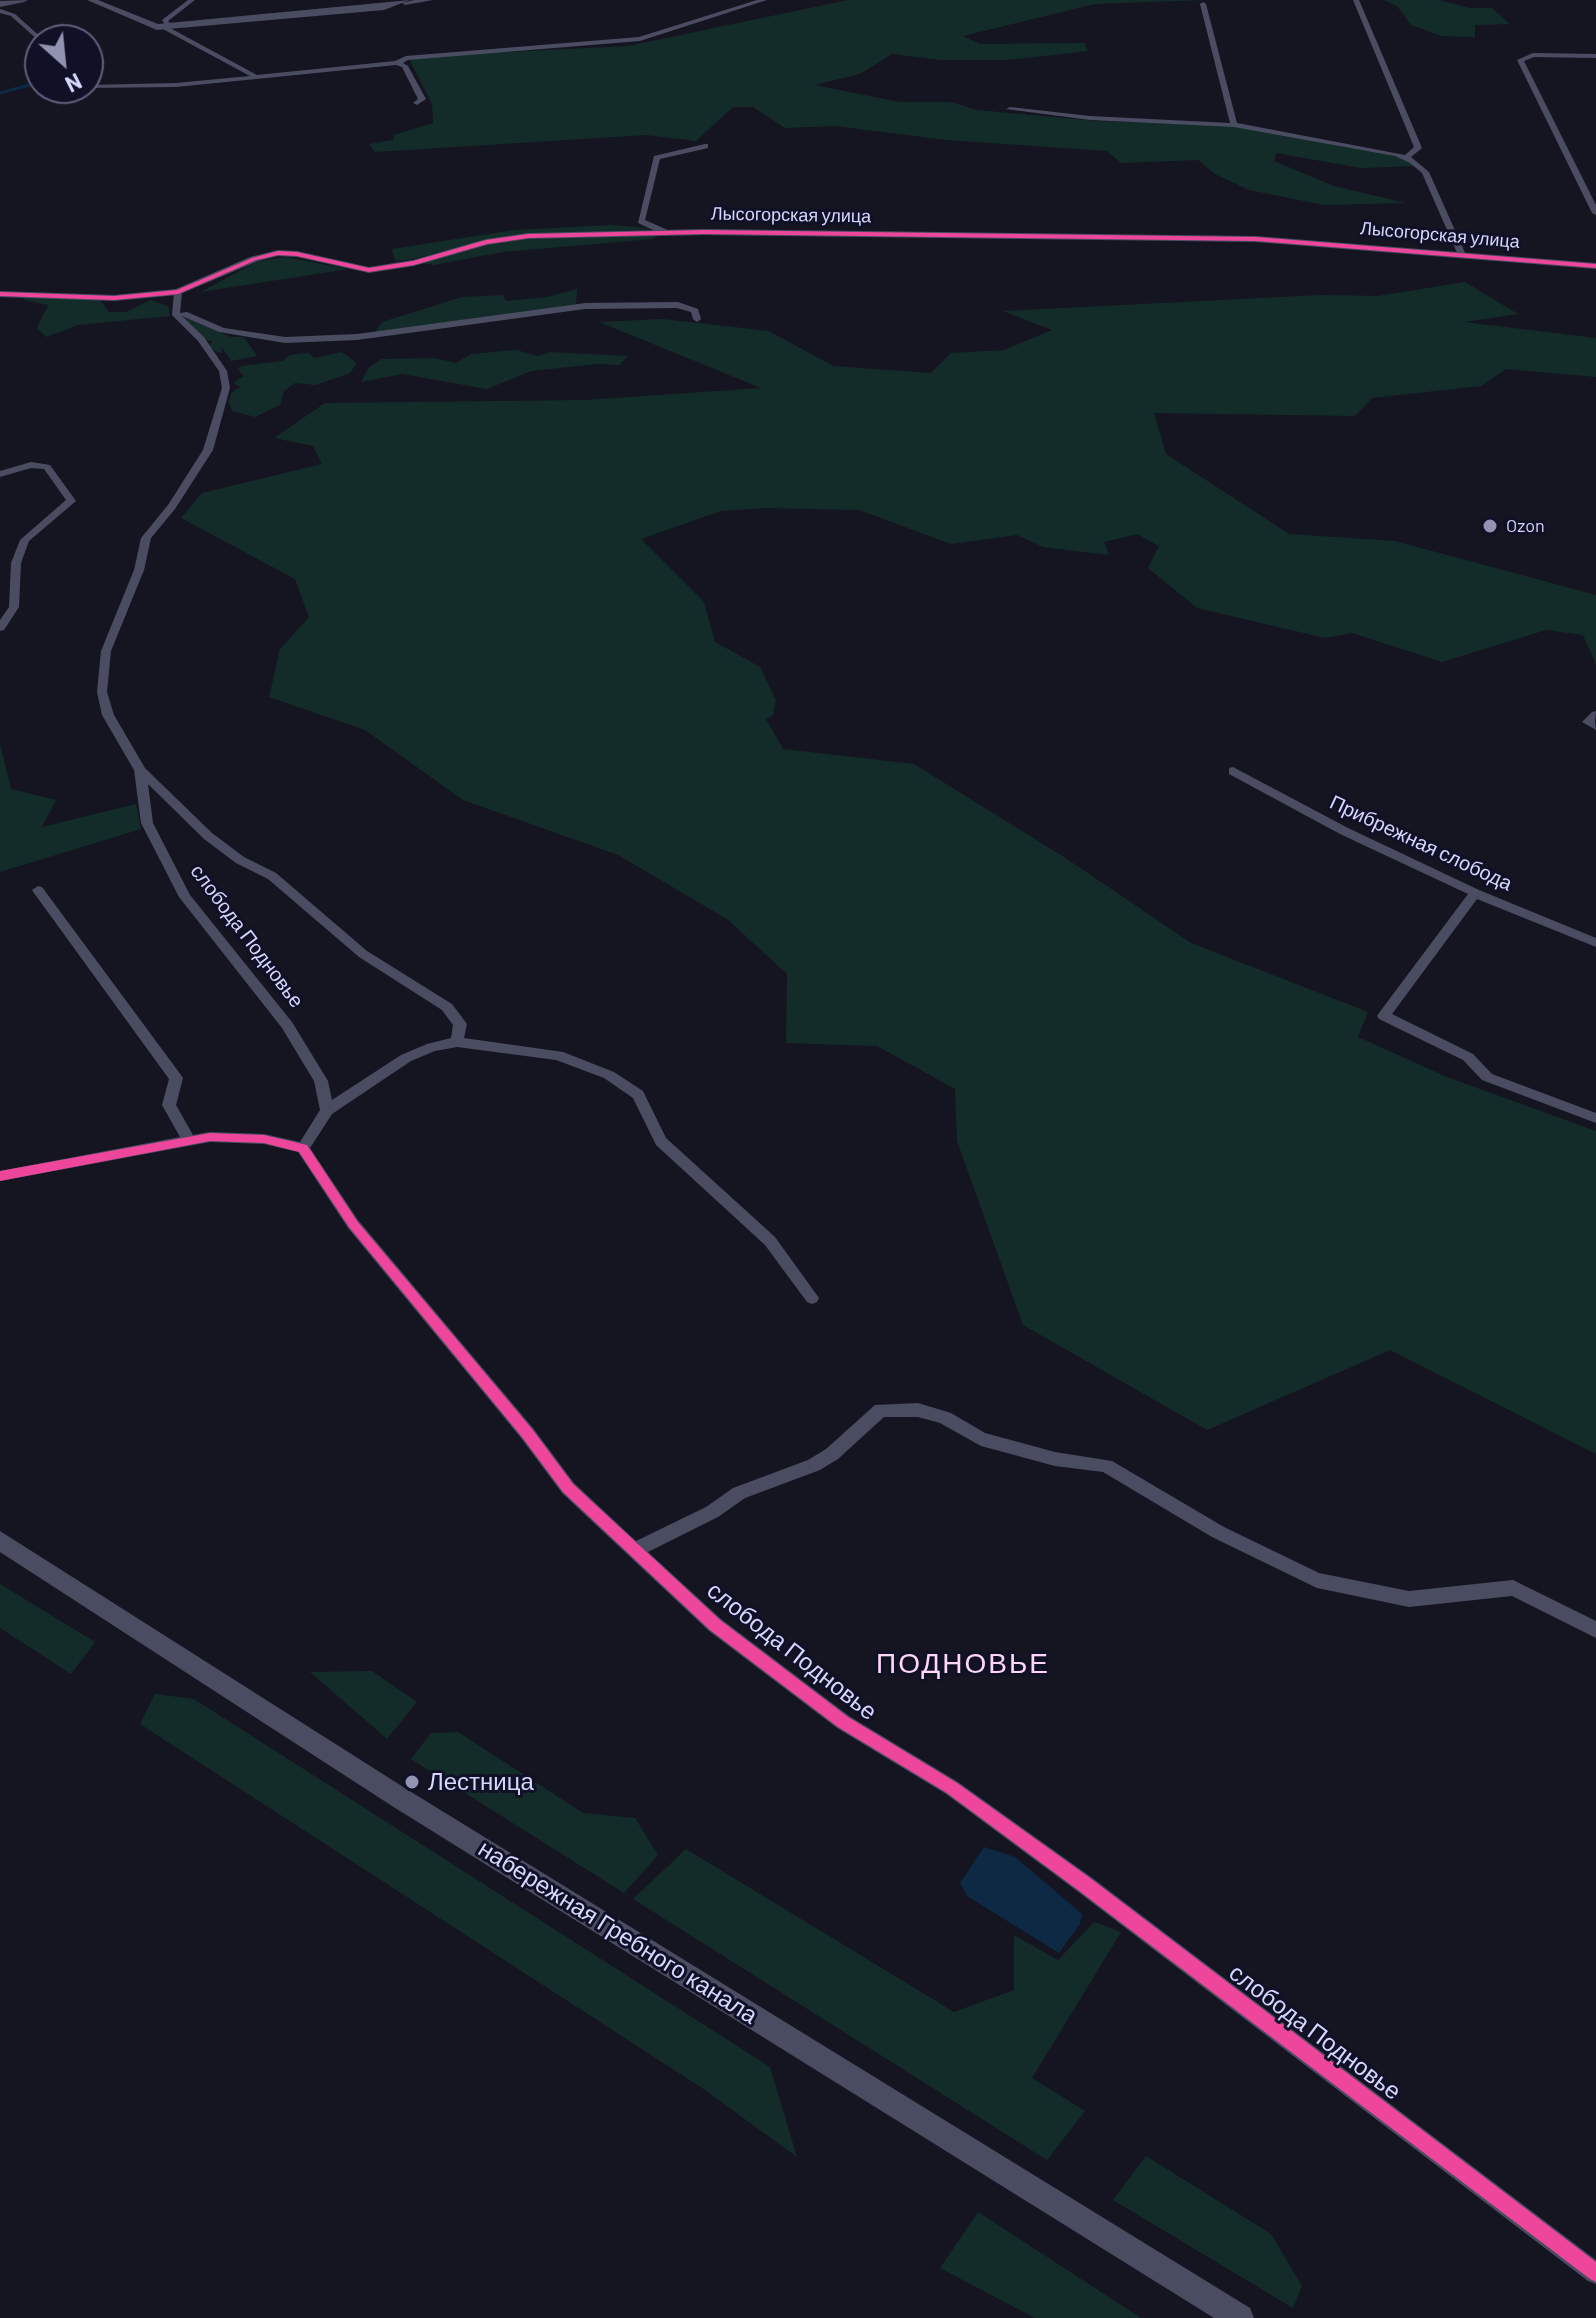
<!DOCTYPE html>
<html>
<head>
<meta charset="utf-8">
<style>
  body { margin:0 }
  #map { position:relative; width:1596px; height:2318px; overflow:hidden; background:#151521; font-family:Barlow,sans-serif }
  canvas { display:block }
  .north { position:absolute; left:24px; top:24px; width:80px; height:80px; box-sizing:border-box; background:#101026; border:2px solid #5f607c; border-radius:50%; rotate:153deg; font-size:22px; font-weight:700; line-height:32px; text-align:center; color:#d5d7fe }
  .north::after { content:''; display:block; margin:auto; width:28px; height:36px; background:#9293b1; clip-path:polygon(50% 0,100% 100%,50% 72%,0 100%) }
</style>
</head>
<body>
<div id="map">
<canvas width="1596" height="2318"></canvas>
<div class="north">N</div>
</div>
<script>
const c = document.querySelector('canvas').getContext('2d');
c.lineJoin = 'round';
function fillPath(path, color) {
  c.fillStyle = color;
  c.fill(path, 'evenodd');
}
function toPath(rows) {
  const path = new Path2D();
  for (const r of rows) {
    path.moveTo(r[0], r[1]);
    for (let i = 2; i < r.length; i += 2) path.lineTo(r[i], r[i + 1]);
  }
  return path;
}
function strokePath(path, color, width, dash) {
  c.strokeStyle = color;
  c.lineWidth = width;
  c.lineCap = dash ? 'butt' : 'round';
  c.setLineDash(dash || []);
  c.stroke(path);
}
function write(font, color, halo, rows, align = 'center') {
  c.font = font + ' Barlow,sans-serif';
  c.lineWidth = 6;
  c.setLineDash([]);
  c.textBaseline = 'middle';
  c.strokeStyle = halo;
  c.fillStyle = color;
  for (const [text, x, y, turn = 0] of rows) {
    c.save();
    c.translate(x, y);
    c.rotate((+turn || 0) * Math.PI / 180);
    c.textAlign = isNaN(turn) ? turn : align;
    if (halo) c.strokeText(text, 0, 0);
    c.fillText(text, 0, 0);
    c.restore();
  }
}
const green = toPath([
  [848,0,1204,0,1095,4,963,36,980,44,1084,43,1088,51,1007,60,941,60,892,54,860,74,814,85,900,102,951,102,977,110,1096,121,1235,126,1379,152,1407,159,1417,166,1361,168,1276,153,1274,161,1334,186,1406,203,1324,205,1249,190,1215,174,1198,160,1121,163,1107,151,947,140,835,126,785,128,753,107,733,107,696,141,646,135,375,152,369,144,394,140,393,135,433,123,432,104,408,57,628,46],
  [1384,0,1439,0,1469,8,1492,8,1510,24,1475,25,1475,37,1441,36,1411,25,1397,6],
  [612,225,655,229,507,236,408,260,395,261,392,249,514,230],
  [659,235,652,239,503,252,434,265,421,263,486,245,527,239],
  [284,257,348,269,201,292,256,262],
  [1465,282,1518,314,1464,322,1596,338,1596,377,1506,369,1481,386,1372,398,1355,416,1154,413,1166,454,1289,534,1395,541,1596,595,1596,665,1583,635,1546,630,1442,662,1352,633,1325,638,1197,608,1148,568,1159,546,1137,534,1104,542,1109,555,1043,547,1017,535,951,544,859,510,765,508,721,511,641,539,704,602,715,642,760,667,776,700,773,715,766,719,783,749,914,764,1067,859,1191,943,1368,1012,1358,1037,1447,1077,1596,1131,1596,1454,1390,1350,1207,1430,1023,1325,957,1141,955,1089,877,1046,786,1043,787,974,727,919,618,855,463,800,365,730,269,697,280,649,309,617,295,579,181,518,202,493,322,464,313,446,274,438,325,403,585,400,761,388,599,322,662,319,769,331,833,366,931,373,951,353,1004,350,1052,330,1003,311,1320,295,1378,296],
  [577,289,576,304,375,332,382,322,462,297,502,295,507,301,547,297],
  [23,297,99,299,109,312,126,312,150,300,168,306,170,316,78,325,46,337,37,328,48,305,24,300],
  [177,314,231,337,244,337,257,356,231,361,221,346,222,353,216,352,209,346,212,341,205,340],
  [516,350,538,356,551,352,627,356,620,365,598,364,531,371,487,389,402,374,361,382,369,367,382,359,434,358,456,363,471,354],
  [342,352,357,363,350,373,316,385,295,383,284,391,280,405,255,417,233,411,228,402,232,392,241,387,233,383,244,376,238,369,241,366,282,361,290,355,308,353,314,358],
  [0,744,11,789,56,800,42,827,136,804,141,829,0,872],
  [0,1584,95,1642,71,1674,0,1628],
  [372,1671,417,1702,387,1739,310,1672],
  [155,1694,194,1699,770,2067,797,2157,702,2088,140,1724],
  [458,1732,583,1813,635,1818,658,1855,624,1893,411,1759,431,1733],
  [686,1849,954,2012,1014,1990,1014,1935,1058,1960,1094,1922,1121,1932,1032,2078,1085,2111,1047,2160,633,1899],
  [1146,2156,1271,2234,1302,2286,1293,2308,1113,2200],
  [978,2212,1141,2318,1035,2318,940,2268]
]);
const water = toPath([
  [984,1847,1015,1857,1082,1914,1080,1924,1059,1953,967,1896,960,1883]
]);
const stream = toPath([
  [0,93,40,82]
]);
const minor = toPath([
  [188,0,195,0,168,21,172,26,170,28,257,75,395,61,406,56,639,37,757,0,767,0,640,41,408,60,403,63,408,66,426,99,417,105,413,103,418,99,402,67,396,65,176,87,86,88,88,88,88,85,176,83,250,76,161,28,161,26,165,25,162,20,188,0],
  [414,0,433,0,405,5,402,3,414,0],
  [1353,0,1359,0,1422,148,1411,157,1429,172,1466,255,1465,257,1458,255,1422,173,1410,163,1395,156,1234,127,1090,120,1006,109,1010,107,1090,116,1230,123,1200,4,1203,2,1206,4,1237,123,1405,155,1414,147,1353,0],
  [0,9,15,14,44,40,39,41,11,16,0,13,0,9],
  [1533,53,1596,54,1596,58,1534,57,1524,61,1596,205,1596,215,1592,213,1517,60,1533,53],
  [705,144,708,144,708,148,660,159,645,220,670,231,670,235,664,235,638,223,654,156,705,144],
  [178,289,182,292,180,313,187,312,224,328,285,337,357,334,585,303,678,302,698,309,701,319,697,322,693,319,691,312,677,308,585,309,357,340,285,343,219,332,182,316,204,337,227,371,230,388,213,450,175,509,151,538,144,570,111,651,107,692,114,715,145,768,212,833,244,857,276,873,367,951,452,1004,467,1024,464,1038,563,1052,614,1072,643,1091,666,1138,775,1237,819,1298,817,1302,812,1304,807,1302,765,1245,656,1145,633,1098,604,1078,556,1060,457,1047,435,1051,411,1061,332,1114,310,1148,358,1220,533,1428,574,1483,636,1541,706,1507,733,1488,808,1460,826,1449,875,1405,918,1403,951,1413,985,1433,1055,1452,1112,1461,1224,1527,1319,1573,1409,1591,1513,1580,1596,1621,1596,1638,1512,1596,1409,1607,1317,1588,1212,1537,1103,1472,1055,1466,981,1446,940,1423,918,1417,884,1417,838,1459,820,1470,745,1498,718,1517,648,1552,721,1619,849,1716,958,1782,1091,1877,1596,2260,1596,2284,1588,2281,1077,1891,946,1794,837,1728,709,1631,562,1493,521,1438,348,1228,298,1152,264,1144,210,1142,0,1181,0,1171,180,1137,162,1105,169,1079,34,893,32,890,38,886,42,887,181,1075,183,1078,176,1105,193,1135,210,1132,264,1134,300,1142,320,1110,314,1081,282,1028,179,897,141,823,134,770,102,715,97,692,101,651,134,570,141,538,168,505,203,450,222,388,219,371,198,341,172,315,174,292,178,289],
  [148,784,204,839,236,863,268,879,359,957,442,1010,453,1025,451,1038,427,1044,401,1055,332,1100,328,1081,292,1022,190,895,153,823,148,784],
  [31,462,50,465,76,501,29,541,21,563,19,607,4,630,0,631,0,620,9,607,11,563,20,540,66,500,44,469,31,468,0,477,0,471,31,462],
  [1596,711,1595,721,1596,730,1582,722,1592,712,1596,711],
  [1233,767,1348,828,1479,890,1596,938,1596,947,1477,899,1392,1014,1473,1054,1492,1074,1596,1113,1596,1123,1482,1080,1463,1060,1379,1019,1377,1016,1379,1013,1468,894,1340,834,1229,774,1229,768,1233,767]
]);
const tertiary = toPath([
  [28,0,24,2,0,7,0,1,28,0],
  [87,0,98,0,158,24,410,0,384,10,157,30,87,0],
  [704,229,1256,236,1596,263,1596,269,1256,242,704,235,528,239,487,245,414,266,369,273,297,257,278,256,258,261,178,295,114,301,0,297,0,291,114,295,176,289,250,257,278,250,297,251,369,267,413,260,486,239,528,233,704,229],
  [0,1531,408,1790,1250,2308,1254,2318,1214,2318,392,1806,0,1552,0,1531]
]);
const cycleway = toPath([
  [704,230,1256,237,1596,264,1596,268,1256,241,704,234,528,238,487,244,414,265,369,272,297,256,278,255,256,260,178,294,114,300,0,296,0,292,114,296,177,290,252,258,278,251,297,252,369,268,413,261,486,240,528,234,704,230],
  [210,1133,264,1135,307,1145,357,1221,532,1429,573,1484,720,1620,848,1717,957,1783,1090,1878,1596,2262,1596,2282,1590,2279,1078,1890,947,1793,838,1727,710,1630,563,1492,522,1437,349,1227,299,1152,264,1143,210,1141,0,1181,0,1171,210,1133]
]);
const markers = [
  [1490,526,8,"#9293b1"],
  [412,1782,8,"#9293b1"]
];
const farStreetnames = [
  ["Лысогорская улица",791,215,1],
  ["Лысогорская улица",1440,235,5]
];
const farPoinames = [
  ["Ozon",1506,526]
];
const streetNames = [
  ["Прибрежная слобода",1421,843,25],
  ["слобода Подновье",247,936,53]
];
const nearStreetnames = [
  ["слобода Подновье",792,1651,38],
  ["набережная Гребного канала",618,1932,32],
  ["слобода Подновье",1315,2032,37]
];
const nearPoinames = [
  ["Лестница",428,1782]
];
const nearQuarternames = [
  ["ПОДНОВЬЕ",963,1664]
];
fillPath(green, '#132c29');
fillPath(water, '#0e2944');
strokePath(stream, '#0e2944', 3);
fillPath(minor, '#4a4c62');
fillPath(tertiary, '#4a4c62');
fillPath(cycleway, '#ed469a');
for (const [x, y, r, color] of markers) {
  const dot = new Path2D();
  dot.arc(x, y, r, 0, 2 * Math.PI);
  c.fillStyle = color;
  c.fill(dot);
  strokePath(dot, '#101026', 3);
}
write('18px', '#d5d7fe', '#101026', farStreetnames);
write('18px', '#d5d7fe', '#101026', farPoinames, 'left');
write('20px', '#d5d7fe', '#101026', streetNames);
write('24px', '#d5d7fe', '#101026', nearStreetnames);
write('24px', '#d5d7fe', '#101026', nearPoinames, 'left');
c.letterSpacing = '2px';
write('28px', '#fed7f6', '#101026', nearQuarternames);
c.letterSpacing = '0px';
</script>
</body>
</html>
